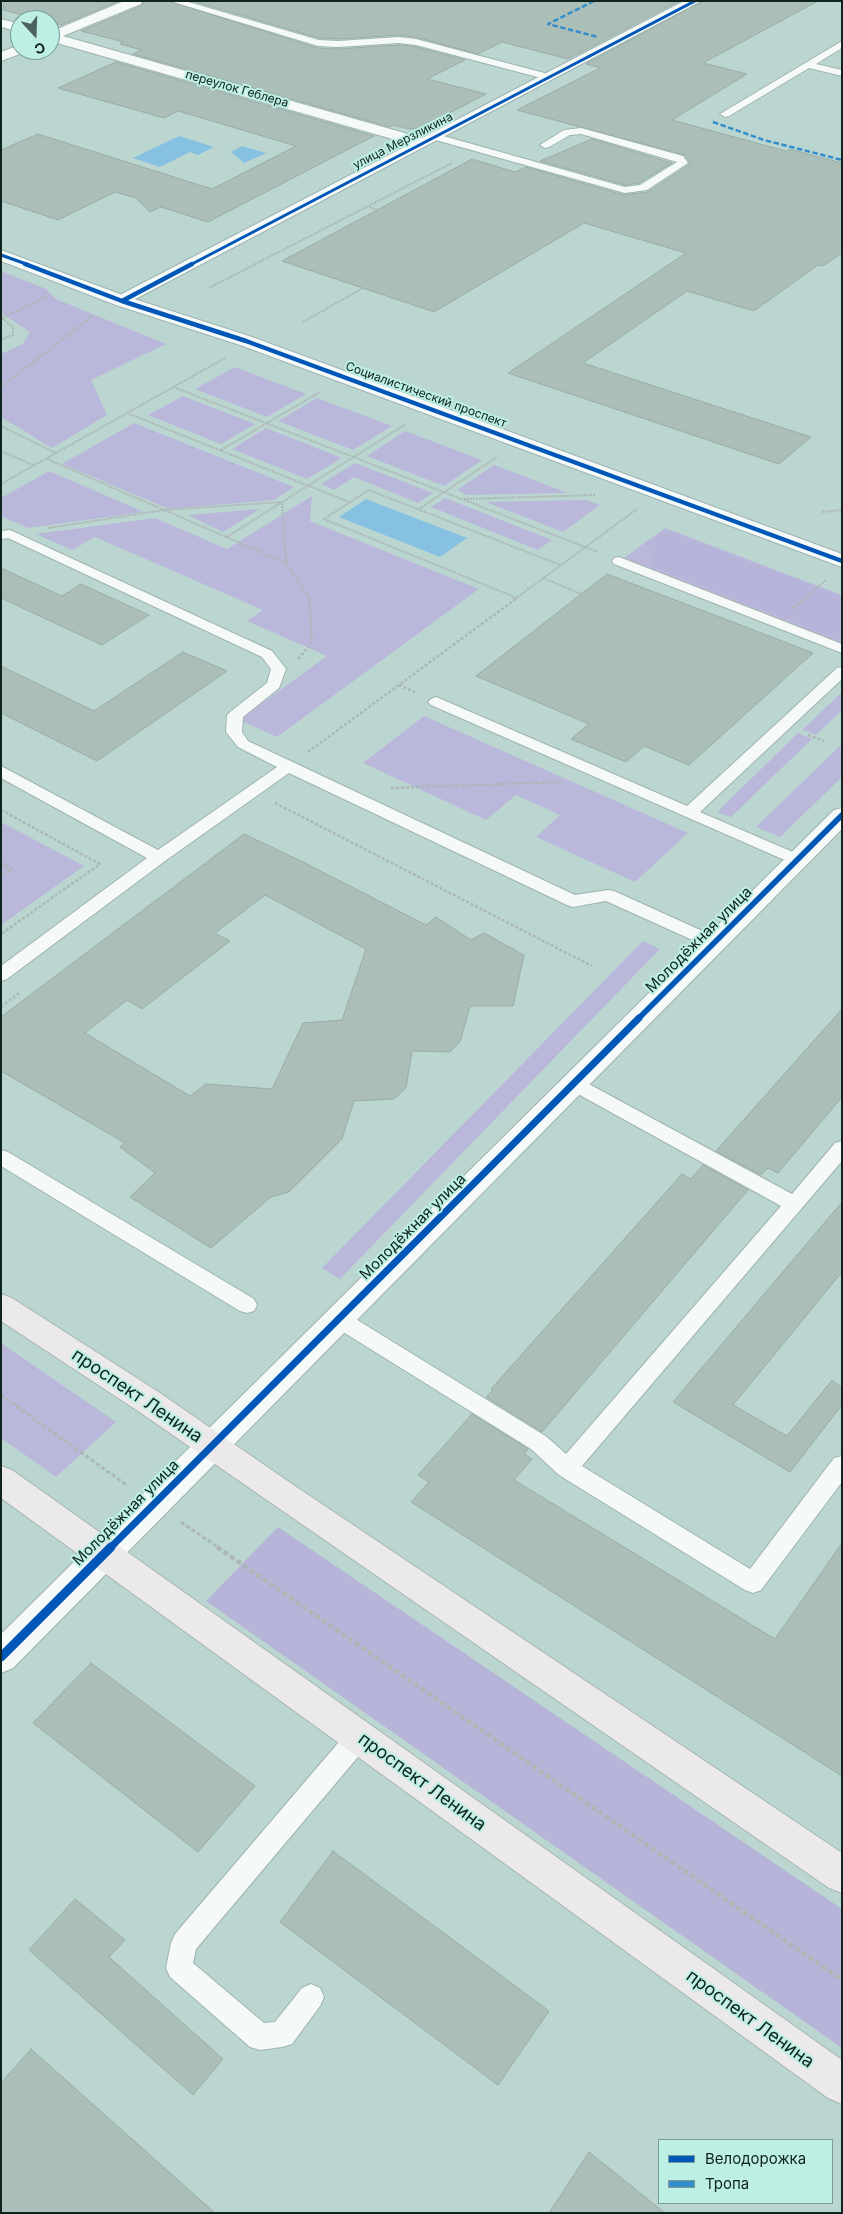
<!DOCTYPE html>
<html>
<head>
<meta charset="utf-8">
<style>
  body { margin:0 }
  #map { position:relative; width:843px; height:2214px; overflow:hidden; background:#bbd6d1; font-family:Inter,sans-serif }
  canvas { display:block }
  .frame { position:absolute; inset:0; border:2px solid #0f231f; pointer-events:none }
  .legend { position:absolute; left:658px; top:2139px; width:175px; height:65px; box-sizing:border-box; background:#bdefe4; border:1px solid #779d95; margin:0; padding:6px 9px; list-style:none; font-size:15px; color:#0f231f }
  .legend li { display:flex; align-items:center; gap:10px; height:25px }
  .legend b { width:25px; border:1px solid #779d95 }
  .north { position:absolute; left:10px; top:10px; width:50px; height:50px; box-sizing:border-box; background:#bdefe4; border:1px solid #779d95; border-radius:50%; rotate:160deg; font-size:14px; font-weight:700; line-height:20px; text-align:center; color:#0f231f }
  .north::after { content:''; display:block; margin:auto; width:18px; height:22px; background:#4b625d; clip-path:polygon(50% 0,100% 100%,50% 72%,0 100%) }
</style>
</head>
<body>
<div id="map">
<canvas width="843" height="2214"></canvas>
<div class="frame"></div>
<ul class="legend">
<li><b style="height:6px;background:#0057b8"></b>Велодорожка</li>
<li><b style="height:6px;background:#358eca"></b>Тропа</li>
</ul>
<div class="north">С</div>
</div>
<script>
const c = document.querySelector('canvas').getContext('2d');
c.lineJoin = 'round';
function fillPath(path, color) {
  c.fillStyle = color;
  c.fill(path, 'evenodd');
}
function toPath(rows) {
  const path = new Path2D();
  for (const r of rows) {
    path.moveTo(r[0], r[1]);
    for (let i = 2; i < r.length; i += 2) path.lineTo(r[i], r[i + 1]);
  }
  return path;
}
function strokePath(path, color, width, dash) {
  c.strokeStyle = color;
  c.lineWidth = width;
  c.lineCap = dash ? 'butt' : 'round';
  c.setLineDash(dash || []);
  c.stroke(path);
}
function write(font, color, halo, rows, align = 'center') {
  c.font = font + ' Inter,sans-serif';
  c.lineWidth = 4;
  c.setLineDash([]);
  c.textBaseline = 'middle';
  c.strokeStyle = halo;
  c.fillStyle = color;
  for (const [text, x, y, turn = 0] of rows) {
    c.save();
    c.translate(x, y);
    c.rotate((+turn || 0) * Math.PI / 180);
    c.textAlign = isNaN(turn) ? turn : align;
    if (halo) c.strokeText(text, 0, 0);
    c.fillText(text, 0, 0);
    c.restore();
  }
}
const green = toPath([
  [1,271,46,289,56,299,166,344,91,380,107,415,52,448,1,417,1,354,23,344,30,332,1,313],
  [235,367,306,394,267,417,195,389],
  [183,396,255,424,221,444,148,415],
  [317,398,392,426,353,450,278,421],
  [134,423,294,487,274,500,169,509,62,464],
  [266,428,342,458,307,479,232,449],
  [405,431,482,460,444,486,367,456],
  [355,463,433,493,418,503,354,477,334,490,321,484],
  [494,465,568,493,467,495,457,490],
  [49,471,144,512,28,528,1,516,1,498],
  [312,496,310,521,479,589,277,737,239,720,327,656,247,621,263,610,95,537,72,550,36,534,155,518,227,549],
  [445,498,552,540,538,550,431,507],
  [586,500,600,505,563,532,486,502],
  [260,509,223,532,188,515],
  [665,528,842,595,842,643,624,558],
  [842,692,842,710,816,735,802,730],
  [424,716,688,833,635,882,536,837,560,815,516,795,486,820,363,763],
  [798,733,812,739,731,817,717,812],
  [842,744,842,777,780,837,756,827],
  [1,822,84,866,1,925],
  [643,941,660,949,340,1279,322,1268],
  [1,1343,116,1422,56,1477,1,1438]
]);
const forest = toPath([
  [665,533,673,533,842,597,842,640,659,569,652,564,651,559,653,551,646,545],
  [278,1527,842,1909,842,2048,206,1601]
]);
const water = toPath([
  [179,136,214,147,198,155,190,152,160,167,133,158],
  [242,146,266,153,244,163,231,152],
  [366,499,467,538,440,557,339,517]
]);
const building = toPath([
  [4,1,119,1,61,25,50,22,50,20,42,20,3,10,4,1],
  [144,1,168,1,317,48,338,49,399,45,416,47,465,60,427,79,486,94,421,128,409,129,394,125,390,127,133,54,141,50,120,44,124,42,81,31,142,6,144,1],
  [193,1,679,1,568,59,502,42,478,54,416,37,399,35,338,39,319,38,193,1],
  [703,1,818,1,703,63,747,74,672,120,786,151,789,149,842,163,842,253,823,266,818,265,754,311,687,291,583,363,811,437,779,464,508,373,686,253,584,223,434,312,282,261,472,159,515,172,526,167,624,195,648,192,689,165,690,162,685,155,517,110,600,68,586,64,703,1],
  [116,62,374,136,208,222,161,207,150,212,136,198,115,192,58,220,1,201,1,150,38,134,212,189,296,146,178,111,164,118,58,88,116,62],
  [592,139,672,163,639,183,625,185,540,161,592,139],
  [1,568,62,596,81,584,149,615,102,645,1,598,1,568],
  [607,574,751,629,813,653,689,765,644,746,626,762,571,739,589,724,476,676,607,574],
  [183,652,227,671,97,761,1,713,1,666,94,711,183,652],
  [244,834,301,861,426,925,436,917,471,940,484,933,524,955,513,1006,470,1006,460,1042,450,1052,412,1051,406,1088,394,1099,354,1101,342,1139,289,1192,271,1197,211,1248,130,1197,155,1173,120,1147,125,1143,1,1071,1,1017,244,834],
  [265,895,366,949,342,1020,303,1023,272,1089,206,1084,190,1096,85,1033,127,1000,142,1009,230,941,215,933,265,895],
  [842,1009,842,1097,778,1173,768,1168,761,1175,716,1151,842,1009],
  [703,1165,748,1190,542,1432,486,1397,493,1390,491,1389,682,1174,691,1179,703,1165],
  [842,1202,842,1272,733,1405,787,1436,832,1380,842,1388,842,1405,790,1472,673,1402,842,1202],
  [472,1414,528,1449,524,1454,532,1459,514,1480,775,1639,842,1543,842,1776,411,1502,429,1482,418,1475,472,1414],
  [91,1663,255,1786,198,1852,33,1723,91,1663],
  [333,1851,549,2011,498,2085,280,1922,333,1851],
  [75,1899,125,1940,109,1957,223,2059,193,2095,29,1950,75,1899],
  [31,2049,215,2213,1,2213,1,2083,31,2049],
  [589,2152,665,2213,549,2213,589,2152]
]);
const pathFar3 = toPath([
  [369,207,378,210],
  [209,288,452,163],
  [303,322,363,288],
  [1,340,13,335,13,327,2,318,47,296],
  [1,387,94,315],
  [173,387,598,552],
  [127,413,349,502],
  [1,426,56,453],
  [221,450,320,392],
  [1,451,33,465],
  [47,459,286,563,310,599],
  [1,484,225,358],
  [464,499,595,495],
  [282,503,286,563],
  [419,509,497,457],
  [822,512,842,510],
  [48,528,164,510,282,502],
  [225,538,406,424],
  [543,578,581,594],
  [517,598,324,519,369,490,560,565],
  [515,599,637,509],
  [804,599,826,580]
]);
const pathFar2 = toPath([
  [793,608,805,598],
  [298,659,312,643,309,598],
  [399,685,415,692],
  [808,735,824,741],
  [308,752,517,598],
  [391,788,562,782],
  [275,803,592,966],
  [1,810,100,864,1,934],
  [1,863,12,869,1,877],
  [1,1007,19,993]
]);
const pathFar1 = toPath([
  [1,1395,128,1486],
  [181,1522,219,1548]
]);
const path = toPath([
  [217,1547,842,1980]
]);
const service = toPath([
  [170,1,185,1,319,40,338,41,399,37,416,39,552,75,554,77,549,80,416,45,399,43,338,47,318,46,170,1],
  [842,41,842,48,816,64,842,70,842,76,809,68,729,116,725,117,720,114,842,41],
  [581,128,683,156,688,163,647,190,625,193,432,139,431,137,432,135,440,135,625,187,640,185,677,162,581,134,570,135,549,147,545,148,540,145,564,130,581,128],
  [10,530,272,651,286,669,279,688,243,717,242,732,248,741,575,895,608,890,614,891,720,939,723,943,720,947,714,949,708,947,606,901,573,907,567,905,289,773,165,861,7,979,1,981,1,966,147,858,1,778,1,766,158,850,277,767,238,747,226,732,227,715,230,712,267,683,271,669,262,657,8,538,1,539,1,531,10,530],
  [619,557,842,644,842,653,614,564,612,561,614,558,619,557],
  [842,667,842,679,700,812,802,856,804,860,802,864,796,865,431,705,428,702,431,699,436,697,441,699,687,806,837,668,842,667],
  [574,1076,792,1194,835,1143,842,1141,842,1161,582,1466,750,1569,834,1458,842,1456,842,1482,761,1590,753,1593,745,1590,559,1475,531,1449,332,1325,329,1319,332,1313,339,1311,346,1313,547,1437,566,1454,781,1206,567,1088,565,1083,567,1078,574,1076],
  [1,1150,8,1152,254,1299,257,1305,254,1311,247,1313,240,1311,1,1166,1,1150],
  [359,1726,368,1729,371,1737,368,1745,196,1949,193,1963,264,2023,275,2022,302,1988,311,1984,320,1988,324,1997,320,2006,292,2044,282,2047,260,2050,250,2047,170,1977,166,1968,171,1943,175,1934,350,1729,359,1726]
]);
const minor = toPath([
  [124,1,142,1,141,4,63,36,422,138,684,1,701,1,122,306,116,305,113,301,116,297,410,144,50,41,50,32,124,1],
  [1,19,20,24,20,32,1,27,1,19],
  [20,45,20,50,26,50,25,52,1,61,1,52,20,45]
]);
const tertiary = toPath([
  [1,250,128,297,252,337,842,554,842,567,240,345,116,305,1,261,1,250],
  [842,808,842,829,13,1668,1,1673,1,1634,834,810,842,808]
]);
const primary = toPath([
  [1,1294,12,1298,160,1393,292,1484,842,1853,842,1893,829,1888,138,1411,1,1321,1,1294],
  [1,1466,12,1470,842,2060,842,2104,828,2098,1,1498,1,1466]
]);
const quiet = toPath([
  [594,1,548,24,598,37],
  [713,122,764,140,842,160]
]);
const cyclewayFar4 = toPath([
  [1,255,29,265],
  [190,265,695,1]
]);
const cyclewayFar3 = toPath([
  [25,264,122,301,246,341,842,561],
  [122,301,192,264]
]);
const cyclewayFar2 = toPath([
  [638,1019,842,815]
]);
const cyclewayFar1 = toPath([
  [110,1548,639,1018]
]);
const cycleway = toPath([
  [1,1657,111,1547]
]);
const farStreetnames = [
  ["переулок Геблера",237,89,16],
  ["улица Мерзликина",403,141,-27],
  ["Социалистический проспект",426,395,20]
];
const streetNames = [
  ["Молодёжная улица",699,940,-45],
  ["Молодёжная улица",413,1227,-45],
  ["Молодёжная улица",126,1513,-45]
];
const nearStreetnames = [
  ["проспект Ленина",137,1396,34],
  ["проспект Ленина",422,1782,36],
  ["проспект Ленина",750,2019,36]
];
fillPath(green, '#b9b8db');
fillPath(forest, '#b6b4d9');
fillPath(water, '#86c1e2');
fillPath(building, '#abbfb8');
strokePath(building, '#99aca6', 1);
strokePath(service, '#9eb3af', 2);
strokePath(minor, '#9eb3af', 2);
strokePath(tertiary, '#9eb3af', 2);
strokePath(primary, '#a5b4b1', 2);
strokePath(pathFar3, '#adb7b5', 2, [2, 1]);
strokePath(pathFar2, '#adb7b5', 2.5, [3, 2]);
strokePath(pathFar1, '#adb7b5', 3, [4, 2.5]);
strokePath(path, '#adb7b5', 4.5, [5, 3]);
fillPath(service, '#f5f9f8');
fillPath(minor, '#f5f9f8');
fillPath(tertiary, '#f5f9f8');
fillPath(primary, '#ece9ea');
strokePath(quiet, '#358eca', 2.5, [5.5, 2.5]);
strokePath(cyclewayFar4, '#0057b8', 3);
strokePath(cyclewayFar3, '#0057b8', 4.5);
strokePath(cyclewayFar2, '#0057b8', 5.5);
strokePath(cyclewayFar1, '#0057b8', 7);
strokePath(cycleway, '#0057b8', 9);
write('12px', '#0f231f', '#bdefe4', farStreetnames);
write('15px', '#0f231f', '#bdefe4', streetNames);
write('18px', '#0f231f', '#bdefe4', nearStreetnames);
</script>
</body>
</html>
